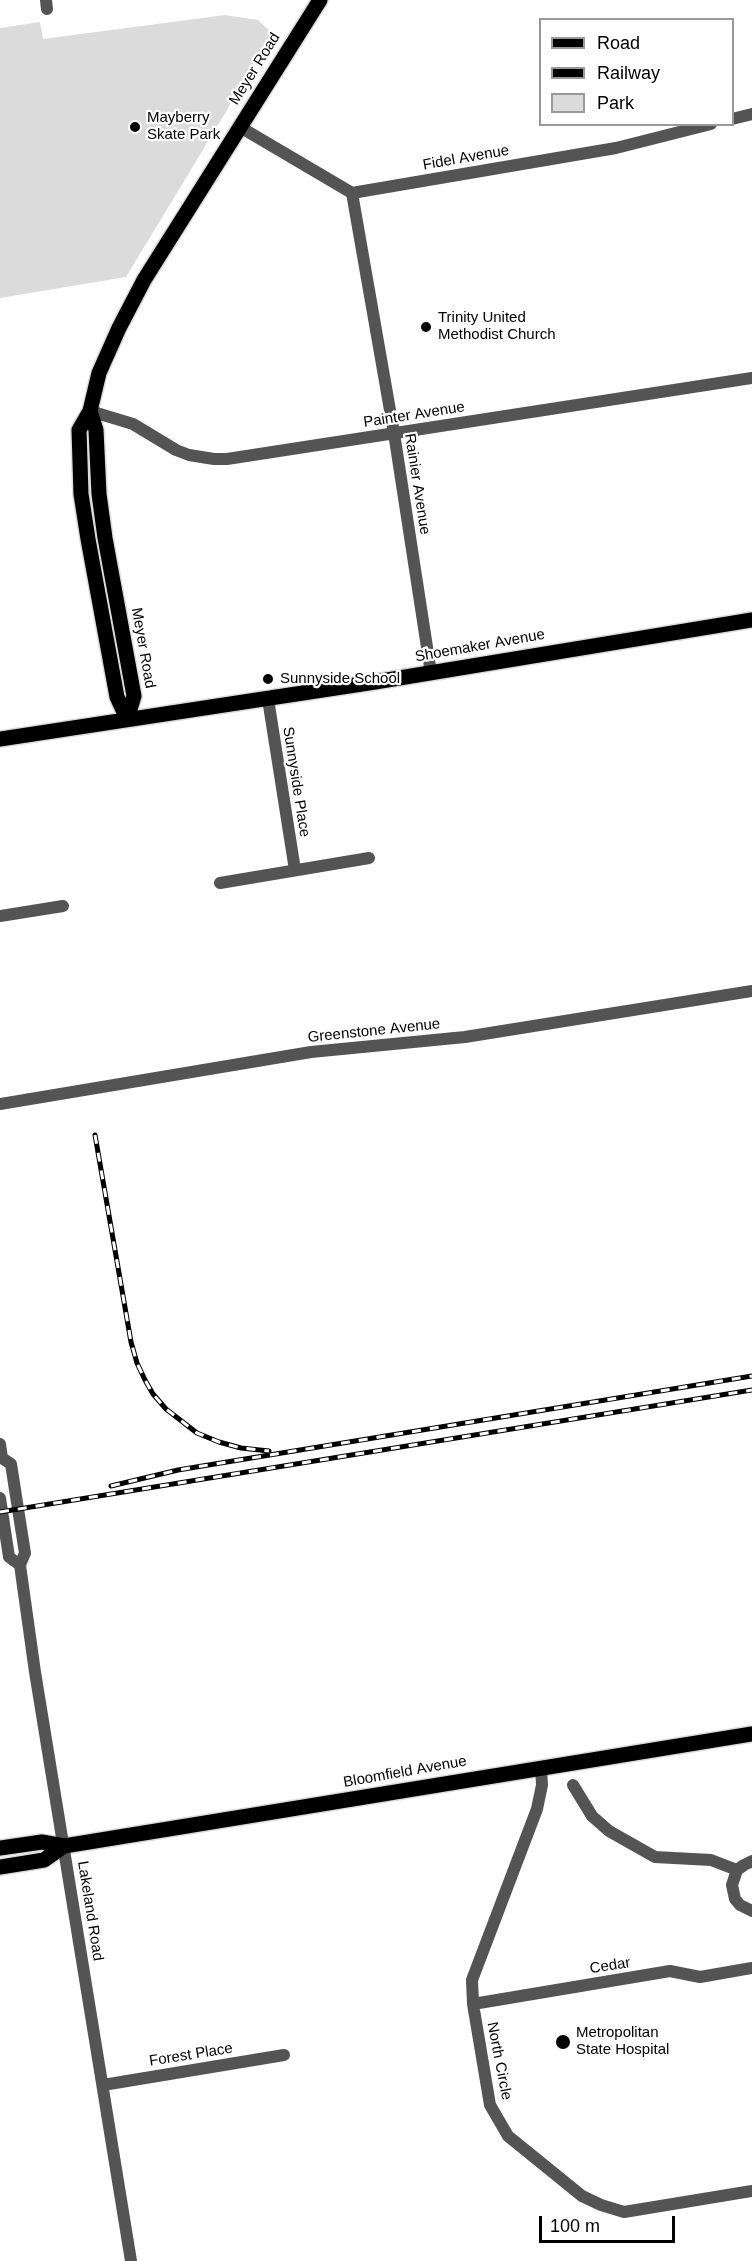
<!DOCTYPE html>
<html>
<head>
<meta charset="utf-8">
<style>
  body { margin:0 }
  #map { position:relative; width:752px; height:2261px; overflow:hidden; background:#fff; font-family:Helvetica,sans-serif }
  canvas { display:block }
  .legend { position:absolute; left:539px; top:18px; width:195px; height:108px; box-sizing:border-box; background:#fff; border:2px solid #999; margin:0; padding:8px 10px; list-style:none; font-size:18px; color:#000 }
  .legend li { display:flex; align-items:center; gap:12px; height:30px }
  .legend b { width:30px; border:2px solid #999 }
  .scale { position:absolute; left:539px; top:2216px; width:136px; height:27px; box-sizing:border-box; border:3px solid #000; border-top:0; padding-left:8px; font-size:18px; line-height:21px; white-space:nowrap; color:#000; -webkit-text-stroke:4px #fff; paint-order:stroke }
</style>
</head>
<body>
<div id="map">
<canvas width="752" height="2261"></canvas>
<ul class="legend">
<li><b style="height:8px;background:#000"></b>Road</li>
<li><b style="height:8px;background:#000"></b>Railway</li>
<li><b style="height:16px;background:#dbdbdb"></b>Park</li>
</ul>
<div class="scale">100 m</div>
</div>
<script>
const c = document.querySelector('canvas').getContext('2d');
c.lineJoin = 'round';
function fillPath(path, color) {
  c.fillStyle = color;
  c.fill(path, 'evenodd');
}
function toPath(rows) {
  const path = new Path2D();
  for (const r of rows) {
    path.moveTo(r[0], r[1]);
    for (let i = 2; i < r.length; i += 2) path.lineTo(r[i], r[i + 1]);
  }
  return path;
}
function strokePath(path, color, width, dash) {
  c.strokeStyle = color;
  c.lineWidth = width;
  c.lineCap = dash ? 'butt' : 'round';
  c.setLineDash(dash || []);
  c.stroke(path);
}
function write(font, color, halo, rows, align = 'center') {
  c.font = font + ' Helvetica,sans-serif';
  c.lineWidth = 4.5;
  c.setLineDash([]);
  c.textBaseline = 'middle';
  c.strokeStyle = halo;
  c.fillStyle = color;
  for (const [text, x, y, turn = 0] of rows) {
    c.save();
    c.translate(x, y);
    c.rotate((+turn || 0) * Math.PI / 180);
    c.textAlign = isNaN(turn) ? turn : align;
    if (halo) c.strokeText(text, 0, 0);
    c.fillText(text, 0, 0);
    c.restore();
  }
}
const green = toPath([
  [225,15,258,20,273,34,126,277,0,298,0,28,40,22,43,39]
]);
const minor = toPath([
  [46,0,47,9],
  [732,119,752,114],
  [240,127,352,193,616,148,711,124],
  [352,193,394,433,431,673],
  [90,411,133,424,176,450,189,455,214,459,227,459,752,378],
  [268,699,295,870],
  [220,883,369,858],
  [0,916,63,906],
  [0,1104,311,1052,465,1037,752,991],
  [0,1444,2,1458,11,1464,18,1509,25,1553,20,1565,35,1672,131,2261],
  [0,1498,9,1557,20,1565],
  [541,1767,542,1785,537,1809,472,1980,473,2004,490,2105,508,2136,582,2196,601,2205,624,2212,752,2191],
  [573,1785,592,1816,609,1831,655,1857,711,1860,737,1870],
  [752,1861,744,1865,737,1870,732,1885,735,1899,740,1905,752,1911],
  [473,2004,670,1971,700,1977,752,1968],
  [103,2085,284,2055]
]);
const major = toPath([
  [90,411,96,430,99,494,105,538,134,696,127,719],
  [127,719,117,697,88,539,81,494,79,430,90,411,99,373,119,328,144,280,320,0],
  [0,739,375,682,752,620],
  [0,1848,42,1842,64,1846,752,1734],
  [0,1867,44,1860,64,1846]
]);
const rail = toPath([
  [95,1135,131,1342,137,1363,145,1380,153,1394,166,1409,197,1433,219,1442,241,1448,269,1451],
  [111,1486,178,1470,752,1376],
  [0,1512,752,1390]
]);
const markers = [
  [135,127,6,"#000"],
  [426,327,6,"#000"],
  [268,679,6,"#000"],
  [563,2042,8,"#000"]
];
const streetNames = [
  ["Meyer Road",255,69,-58],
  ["Fidel Avenue",466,158,-10],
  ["Painter Avenue",414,415,-9],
  ["Rainier Avenue",417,484,81],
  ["Shoemaker Avenue",480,646,-10],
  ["Meyer Road",143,648,80],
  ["Sunnyside Place",296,782,81],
  ["Greenstone Avenue",374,1031,-6],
  ["Bloomfield Avenue",405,1772,-10],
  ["Lakeland Road",90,1911,81],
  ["Cedar",610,1966,-9],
  ["Forest Place",191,2055,-9],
  ["North Circle",499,2061,79]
];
const poiNames = [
  ["Mayberry",147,118],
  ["Skate Park",147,135],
  ["Trinity United",438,318],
  ["Methodist Church",438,335],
  ["Sunnyside School",280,679],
  ["Metropolitan",576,2033],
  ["State Hospital",576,2050]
];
fillPath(green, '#dbdbdb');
strokePath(major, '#dbdbdb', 18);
strokePath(minor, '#545454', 12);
strokePath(major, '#000', 15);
strokePath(rail, '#000', 5);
strokePath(rail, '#fff', 3, [9]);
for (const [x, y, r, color] of markers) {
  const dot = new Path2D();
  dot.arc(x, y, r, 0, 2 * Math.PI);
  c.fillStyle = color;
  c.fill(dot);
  strokePath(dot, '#fff', 2);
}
write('15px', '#000', '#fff', streetNames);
write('15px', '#000', '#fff', poiNames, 'left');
</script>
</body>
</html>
